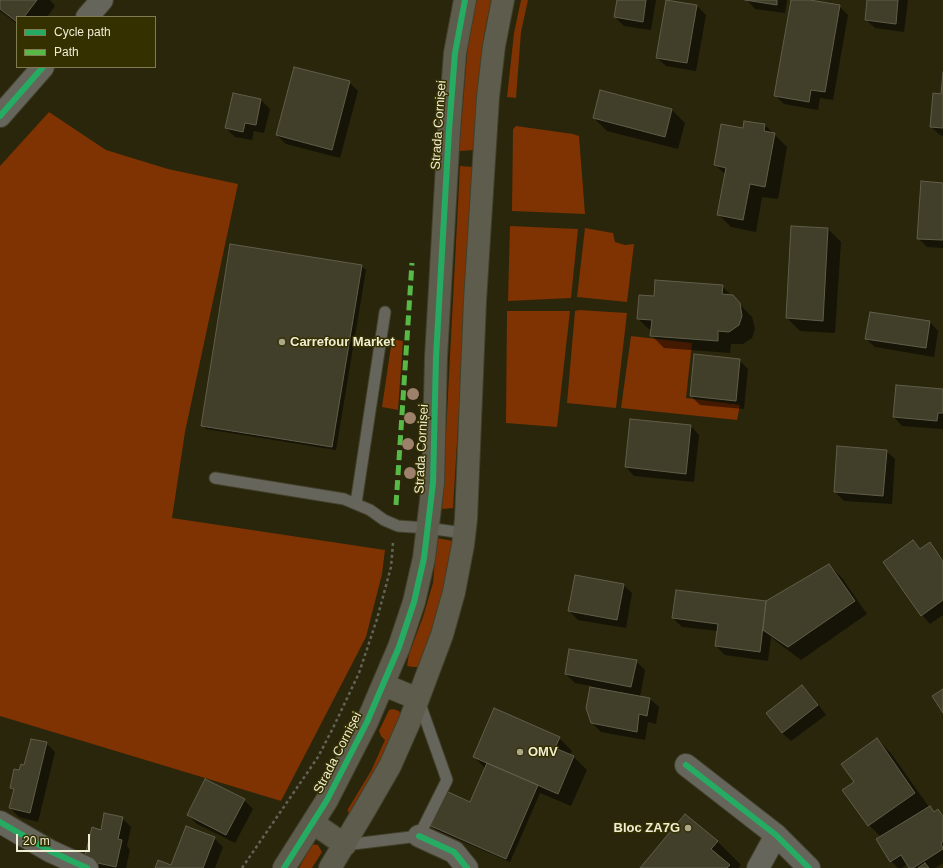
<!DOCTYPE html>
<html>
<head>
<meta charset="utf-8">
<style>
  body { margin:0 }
  #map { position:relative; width:943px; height:868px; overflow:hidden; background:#29260c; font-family:Arial,sans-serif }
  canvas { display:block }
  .legend { position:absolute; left:16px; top:16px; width:140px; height:52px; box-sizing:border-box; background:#353000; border:1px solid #7f7c54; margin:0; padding:5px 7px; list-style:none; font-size:12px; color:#efedd3 }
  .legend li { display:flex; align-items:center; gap:8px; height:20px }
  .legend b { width:20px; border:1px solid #7f7c54 }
  .scale { position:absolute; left:16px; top:834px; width:74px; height:18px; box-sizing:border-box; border:2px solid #efedd3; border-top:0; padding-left:5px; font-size:12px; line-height:14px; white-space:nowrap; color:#efedd3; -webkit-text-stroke:3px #353000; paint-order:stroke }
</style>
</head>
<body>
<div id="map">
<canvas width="943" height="868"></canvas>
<ul class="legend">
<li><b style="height:5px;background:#26ab63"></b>Cycle path</li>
<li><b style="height:5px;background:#58b947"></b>Path</li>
</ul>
<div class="scale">20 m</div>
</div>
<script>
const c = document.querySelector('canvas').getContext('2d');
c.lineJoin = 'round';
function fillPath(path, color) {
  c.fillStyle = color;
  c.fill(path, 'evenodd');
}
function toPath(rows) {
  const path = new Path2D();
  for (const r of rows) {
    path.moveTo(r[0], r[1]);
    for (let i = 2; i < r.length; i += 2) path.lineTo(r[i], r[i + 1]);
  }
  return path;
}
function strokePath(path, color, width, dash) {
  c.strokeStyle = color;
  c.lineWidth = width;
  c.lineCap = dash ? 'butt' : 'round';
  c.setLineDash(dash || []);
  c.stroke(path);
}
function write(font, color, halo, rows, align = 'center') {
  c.font = font + ' Arial,sans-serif';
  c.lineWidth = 3;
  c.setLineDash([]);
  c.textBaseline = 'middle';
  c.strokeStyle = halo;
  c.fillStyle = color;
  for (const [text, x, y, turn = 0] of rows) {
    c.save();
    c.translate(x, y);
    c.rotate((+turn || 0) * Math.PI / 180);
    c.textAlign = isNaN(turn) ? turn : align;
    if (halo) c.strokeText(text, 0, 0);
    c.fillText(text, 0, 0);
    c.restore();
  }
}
const green = toPath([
  [476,0,491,0,484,35,475,150,459,151,468,43],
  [521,0,528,0,521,32,516,98,507,97,514,33],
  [49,112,106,150,168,169,238,184,185,432,172,518,385,550,382,574,366,637,281,801,0,716,0,166],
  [516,126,573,134,579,136,585,214,512,211,513,129],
  [460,166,474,167,453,508,442,509],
  [510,226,578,229,571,298,508,301],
  [585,228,613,233,615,242,625,245,634,244,627,302,577,297],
  [579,310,627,313,616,408,567,403,575,311],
  [507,311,570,311,557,427,506,423],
  [631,336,692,343,686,398,740,405,737,420,621,408],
  [392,339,403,341,398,410,382,407],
  [437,538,453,541,445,587,436,620,420,667,413,667,407,666,409,654,423,617,433,583],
  [393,709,399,711,401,716,375,773,350,814,348,812,348,809,371,771,385,740,381,736,379,731,389,710],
  [312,844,318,845,322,852,312,868,299,868]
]);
const shadow = toPath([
  [0,0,50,0,55,6,47,17,17,17,17,24,0,11],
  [618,0,656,0,651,30,624,26,615,17],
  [747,0,787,0,785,13,755,9],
  [792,0,804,0,839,6,848,15,833,100,820,98,818,110,784,104,775,95],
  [868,0,908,0,904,32,875,28,866,20],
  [667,1,697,6,706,15,696,71,666,66,657,58],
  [349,82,358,91,340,158,286,144,277,135],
  [943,85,943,136,940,135,931,127,942,95],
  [601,91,672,110,685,123,678,149,607,131,594,118],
  [261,100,270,109,264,133,254,131,252,140,235,137,226,128],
  [745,122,765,125,787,147,778,199,762,197,756,232,731,227,718,214,726,175,715,165,744,129],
  [943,184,943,248,927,247,918,238],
  [828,229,841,242,835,333,800,331,787,318],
  [361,266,366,270,336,450,206,429,202,425],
  [722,286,752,317,755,329,752,338,743,344,731,344,730,353,664,348,651,335,652,332,638,319],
  [930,322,938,331,934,357,875,347,866,339],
  [739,360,748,369,744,409,700,405,691,396],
  [943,390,943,429,902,426,894,417],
  [691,426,699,435,694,482,634,476,626,467],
  [886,451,895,459,892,504,844,501,835,492],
  [913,541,921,549,930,543,943,559,943,615,930,624,922,615],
  [829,565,842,578,867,614,801,660,777,642,771,637,768,661,725,655,716,646,718,631,682,627,673,618,677,591,767,602],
  [623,585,632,593,626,628,578,620,569,611],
  [636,661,645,670,640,697,650,699,659,707,656,724,648,722,645,740,601,732,592,723,587,708,591,686,575,683,566,674],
  [802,686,811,695,826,715,791,741,782,733],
  [559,738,572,751,570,755,574,757,587,770,571,806,540,793,510,862,436,830,432,826,471,804,486,769,474,757],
  [877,739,890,752,929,807,935,812,938,810,943,815,943,863,935,868,911,868,908,864,902,868,898,868,891,861,881,837,869,825,855,782],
  [46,743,55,752,38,822,19,817,10,808,15,791,11,788,20,771],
  [244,800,253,809,235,843,197,824,188,815],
  [686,815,718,842,741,865,738,868,641,868],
  [122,818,131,827,127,846,130,850,126,868,93,868,101,831],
  [214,838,223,847,215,868,157,868,172,866]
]);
const building = toPath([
  [0,0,37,0,24,17,17,17,17,22,0,9,0,0],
  [617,0,646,0,643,22,614,17,617,0],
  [666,0,697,5,687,63,656,58,666,0],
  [745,0,777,0,777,5,745,0],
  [791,0,810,0,840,5,825,92,811,90,809,102,774,96,791,0],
  [867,0,898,0,896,24,865,20,867,0],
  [294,67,350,81,332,150,276,135,294,67],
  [943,72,943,128,930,127,933,93,941,94,943,72],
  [600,90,672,109,665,137,593,118,600,90],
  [233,93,261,99,256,125,245,123,243,132,225,128,233,93],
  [744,121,765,124,764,131,775,133,765,187,750,184,743,220,717,215,726,168,714,165,721,124,743,128,744,121],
  [921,181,943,183,943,240,917,239,921,181],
  [791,226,828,228,823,321,786,318,791,226],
  [230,244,362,265,332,447,201,426,230,244],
  [655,280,723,285,722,294,733,295,740,303,742,316,739,325,729,332,718,331,718,341,650,336,652,320,637,319,639,295,654,296,655,280],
  [870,312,930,321,926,348,865,339,870,312],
  [694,354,740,359,736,401,690,396,694,354],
  [896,385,943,389,943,413,938,413,937,421,893,417,896,385],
  [630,419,691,425,686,474,625,467,630,419],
  [837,446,887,450,883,496,834,492,837,446],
  [913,540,920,549,930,542,943,561,943,600,921,616,883,562,913,540],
  [829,564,855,601,788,647,763,630,766,601,829,564],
  [575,575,624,584,617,620,568,611,575,575],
  [676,590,766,601,760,652,715,646,718,624,672,618,676,590],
  [569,649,637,660,631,687,565,674,569,649],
  [802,685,818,705,782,733,766,713,802,685],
  [590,687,650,698,647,716,639,714,637,732,591,723,586,708,590,687],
  [943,689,943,713,932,696,943,689],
  [494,708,560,737,555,748,574,756,558,794,473,757,494,708],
  [877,738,915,793,868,826,842,790,854,782,841,764,877,738],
  [31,739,47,742,30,813,9,808,14,789,10,788,14,769,19,770,21,764,24,765,31,739],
  [487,763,538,785,506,859,431,826,446,791,470,802,487,763],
  [205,779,245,799,226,835,187,815,205,779],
  [930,806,934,812,938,809,943,816,943,842,941,843,943,849,913,868,909,868,901,855,890,862,876,839,930,806],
  [104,813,123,817,118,839,122,840,116,867,84,860,92,827,101,830,104,813],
  [685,814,718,841,711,849,730,865,727,868,640,868,685,814],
  [186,826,215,837,203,868,155,868,158,860,171,865,186,826],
  [925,863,929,868,918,868,925,863]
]);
const path = toPath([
  [242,868,318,757,333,728,359,673,377,619,391,567,393,543]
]);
const lane = toPath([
  [215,478,344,499,370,510,384,520,398,526,427,528,464,533],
  [356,503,385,312],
  [345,845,419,836,447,780,419,701]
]);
const street = toPath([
  [87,17,102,0],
  [0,116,43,67],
  [686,765,776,835,809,868],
  [0,822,50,851,87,868],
  [419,836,454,852,467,868],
  [758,868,776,835]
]);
const secondary = toPath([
  [384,685,418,699],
  [313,823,345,845],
  [284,868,327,800,367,722,399,647,414,602,424,558,433,483,436,357,449,130,455,53,465,0],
  [330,868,364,811,390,766,409,723,442,635,454,592,463,545,466,519,475,301,488,97,494,46,503,0]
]);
const quiet = toPath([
  [396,505,412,263]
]);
const cycleway = toPath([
  [0,116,43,67],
  [686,765,776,835,809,868],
  [0,822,50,851,87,868],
  [419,836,454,852,467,868],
  [284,868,327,800,367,722,399,647,414,602,424,558,433,483,436,357,449,130,455,53,465,0]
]);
const trees = [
  [413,394],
  [410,418],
  [408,444],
  [410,473]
];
const markers = [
  [282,342,4,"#aaa78d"],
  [520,752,4,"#aaa78d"],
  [688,828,4,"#aaa78d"]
];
const streetNames = [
  ["Strada Cornișei",439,125,-86],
  ["Strada Cornișei",422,449,-87],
  ["Strada Cornișei",338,753,-63]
];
const poiNames = [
  ["Carrefour Market",290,342],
  ["OMV",528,752],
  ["Bloc ZA7G",680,828,"right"]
];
fillPath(green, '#7f3202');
fillPath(shadow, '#0007');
fillPath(building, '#413e2a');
strokePath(building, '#605e49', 1);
strokePath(lane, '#42402a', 13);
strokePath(street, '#42402a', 24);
strokePath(secondary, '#42402a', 24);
strokePath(path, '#646357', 2.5, [3, 3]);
strokePath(lane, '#66655b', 11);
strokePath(street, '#66655b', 22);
strokePath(secondary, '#5e5d4d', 22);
strokePath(quiet, '#58b947', 5, [10, 5]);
strokePath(cycleway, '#26ab63', 6);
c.fillStyle = '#9e816a';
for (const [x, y] of trees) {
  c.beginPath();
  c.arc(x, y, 6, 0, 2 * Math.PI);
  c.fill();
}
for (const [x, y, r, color] of markers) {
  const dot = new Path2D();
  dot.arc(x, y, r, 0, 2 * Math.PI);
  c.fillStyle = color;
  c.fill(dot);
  strokePath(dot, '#353000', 1.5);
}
write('13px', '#efedd3', '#353000', streetNames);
write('bold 13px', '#efedd3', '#353000', poiNames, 'left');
</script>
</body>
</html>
